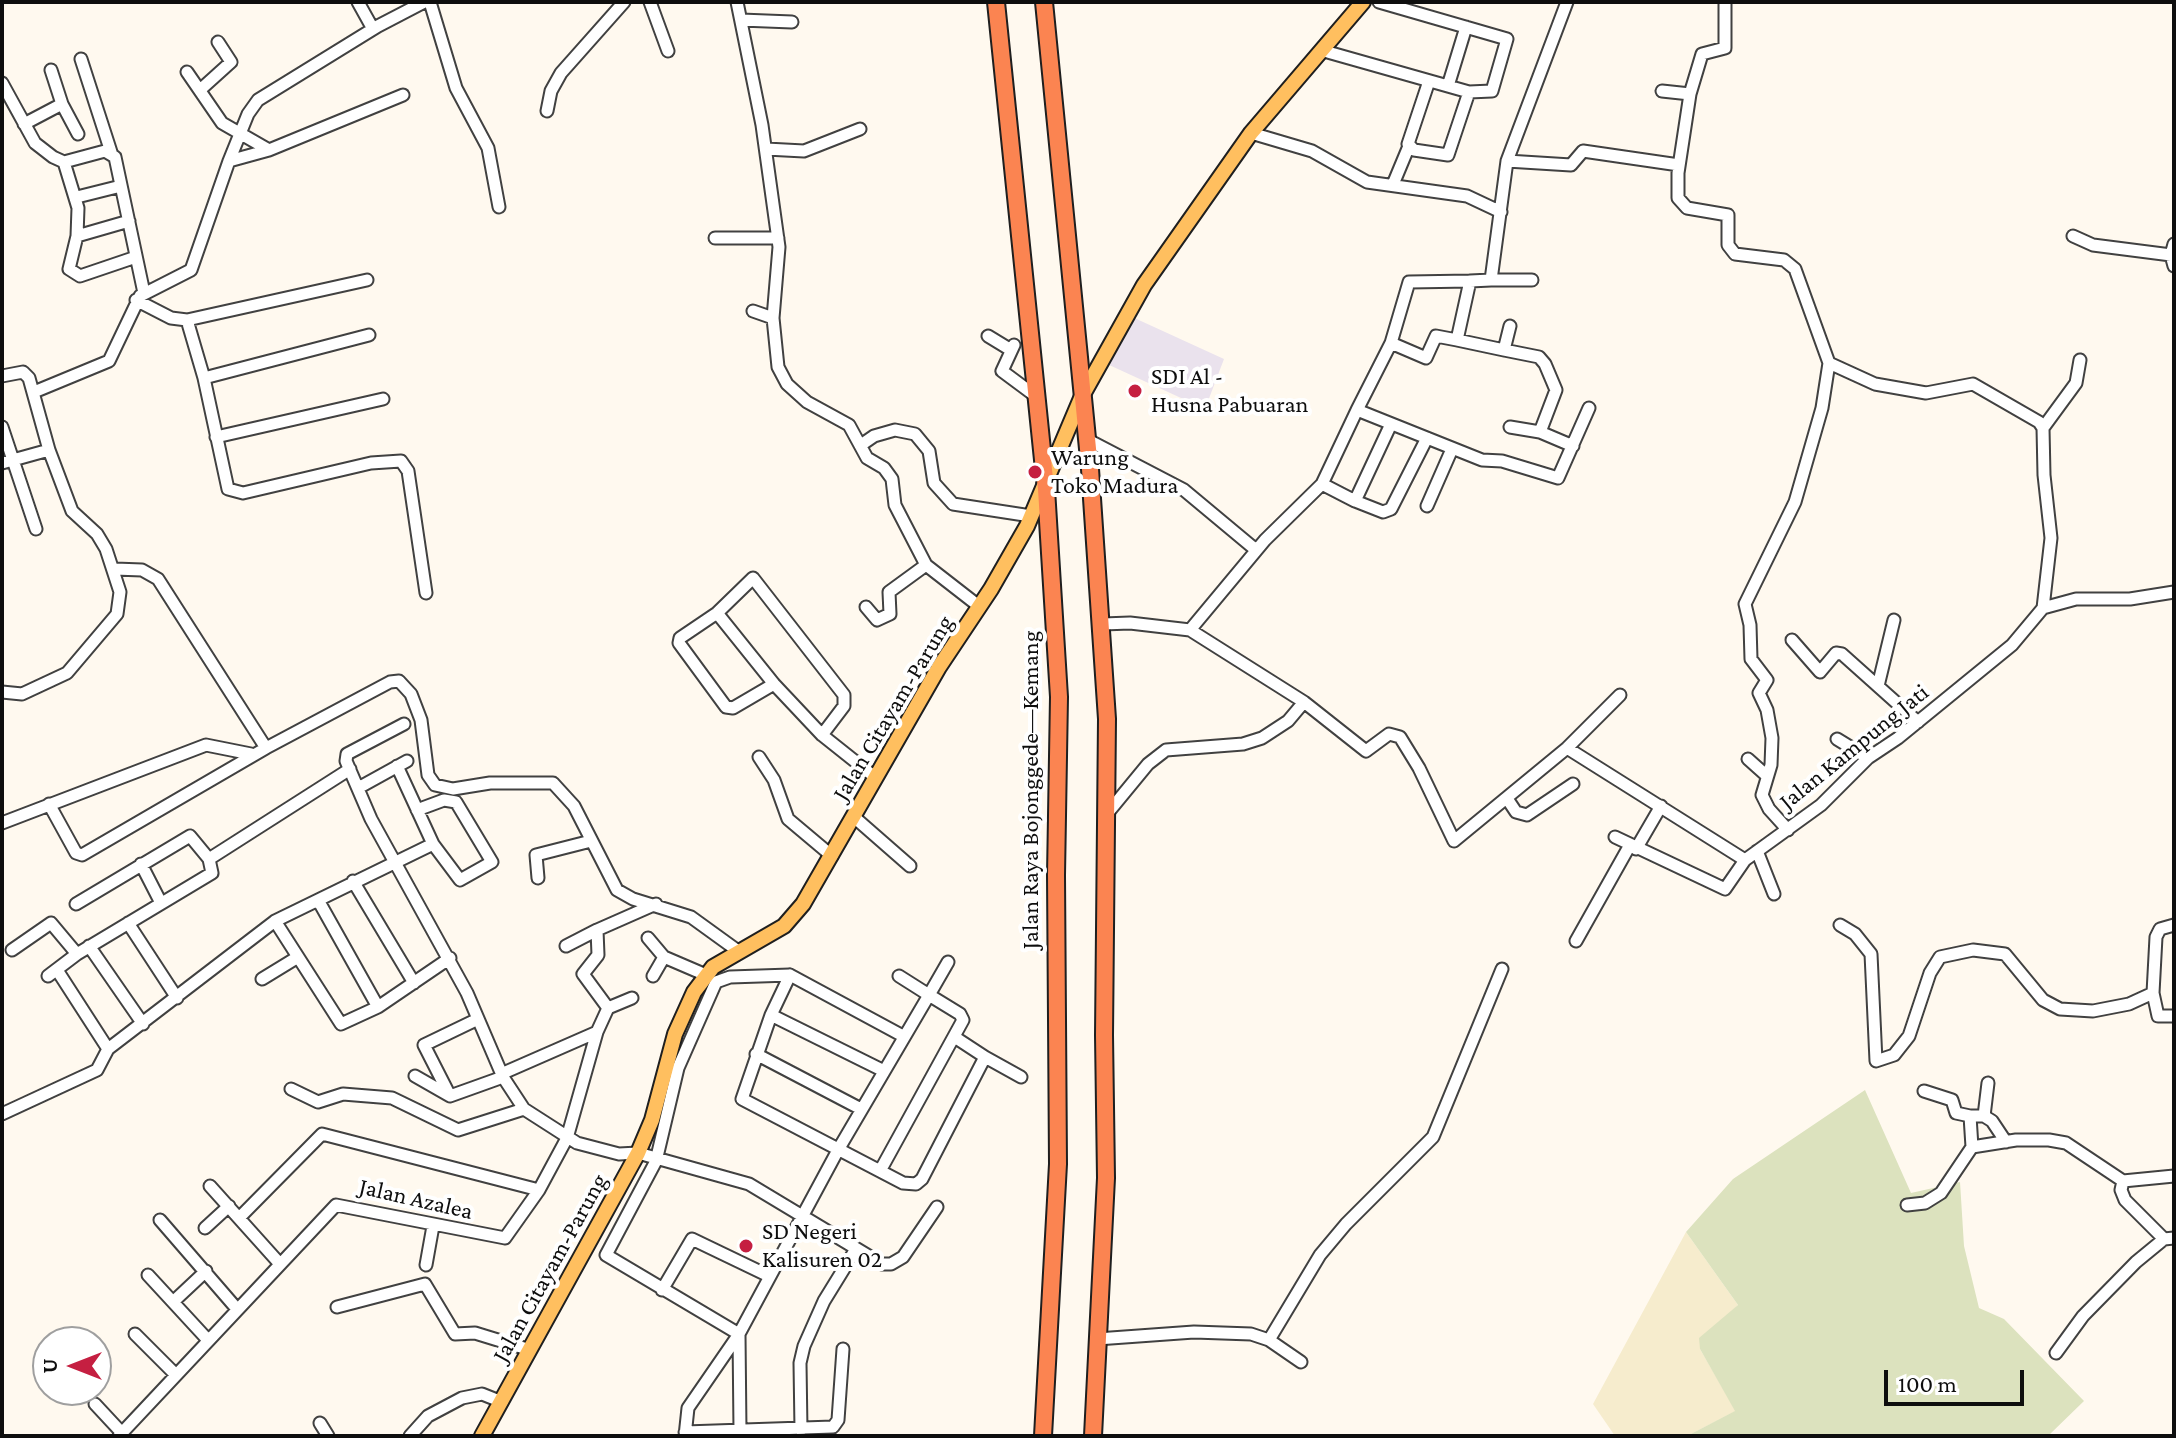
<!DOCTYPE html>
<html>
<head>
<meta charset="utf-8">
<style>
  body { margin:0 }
  #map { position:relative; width:2176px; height:1438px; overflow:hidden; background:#fff9ef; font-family:"Crimson Pro",serif }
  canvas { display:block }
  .frame { position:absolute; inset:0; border:4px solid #0e0e0e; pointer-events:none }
  .north { position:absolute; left:32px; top:1326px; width:80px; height:80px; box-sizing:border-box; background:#fff; border:2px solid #9f9f9f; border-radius:50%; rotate:270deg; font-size:22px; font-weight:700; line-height:32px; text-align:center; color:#0e0e0e }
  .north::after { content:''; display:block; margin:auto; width:28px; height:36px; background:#c51f41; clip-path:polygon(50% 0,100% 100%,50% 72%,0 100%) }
  .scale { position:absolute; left:1884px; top:1370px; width:140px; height:36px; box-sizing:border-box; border:4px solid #0e0e0e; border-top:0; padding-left:10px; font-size:24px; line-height:28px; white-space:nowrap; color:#0e0e0e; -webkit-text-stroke:6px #fff; paint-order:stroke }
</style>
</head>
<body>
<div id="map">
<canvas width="2176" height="1438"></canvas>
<div class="frame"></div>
<div class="north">U</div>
<div class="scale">100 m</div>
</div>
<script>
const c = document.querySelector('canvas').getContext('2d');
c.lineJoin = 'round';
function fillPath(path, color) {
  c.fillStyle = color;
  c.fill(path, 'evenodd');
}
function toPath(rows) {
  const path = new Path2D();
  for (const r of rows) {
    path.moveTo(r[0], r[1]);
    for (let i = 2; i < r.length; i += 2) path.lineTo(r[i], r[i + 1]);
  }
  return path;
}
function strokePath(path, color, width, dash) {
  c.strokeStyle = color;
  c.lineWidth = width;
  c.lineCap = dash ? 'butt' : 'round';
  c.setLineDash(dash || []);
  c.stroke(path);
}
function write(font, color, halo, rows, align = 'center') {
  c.font = font + ' "Crimson Pro",serif';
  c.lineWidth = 8;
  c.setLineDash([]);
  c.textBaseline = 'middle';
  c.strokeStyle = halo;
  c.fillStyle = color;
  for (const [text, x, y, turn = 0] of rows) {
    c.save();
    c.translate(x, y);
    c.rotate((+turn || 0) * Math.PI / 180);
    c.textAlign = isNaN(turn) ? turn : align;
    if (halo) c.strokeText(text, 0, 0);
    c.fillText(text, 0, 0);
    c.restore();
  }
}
const industrial = toPath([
  [1130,316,1224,359,1205,409,1107,364]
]);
const farmland = toPath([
  [1686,1232,1738,1305,1700,1349,1736,1411,1687,1436,1615,1436,1593,1404]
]);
const cemetery = toPath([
  [1865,1090,1911,1193,1960,1182,1964,1246,1979,1308,2004,1319,2084,1401,2048,1436,1687,1436,1735,1411,1700,1349,1699,1338,1738,1305,1686,1232,1733,1179]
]);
const minor = toPath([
  [358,2,373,29],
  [430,2,456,88,488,148,499,207],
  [650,2,668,51],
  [737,2,762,125,779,247,773,318,778,367,787,384,807,402,849,425,867,458,884,468,892,479,895,505,926,565,980,607],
  [1725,2,1725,48,1702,54,1690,94,1678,173,1678,198,1687,208,1728,215,1728,245,1735,254,1784,260,1795,269,1829,363],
  [741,20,792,22],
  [1324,51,1469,92,1492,91,1507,39,1379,2],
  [81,59,111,152],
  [187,72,222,123,269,150,403,95],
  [1429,81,1408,144,1414,150,1448,155,1469,92],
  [2,83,35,143,53,157,64,162,105,151,115,157,144,293],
  [1448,86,1466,27],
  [200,90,231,62,218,42],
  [1662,91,1690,94],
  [62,104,78,134],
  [547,111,551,91,561,73,624,2],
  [24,124,62,104,51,70],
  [1251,133,1312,151,1367,182,1467,196,1501,212],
  [766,149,804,151,860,129],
  [229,161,269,150],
  [1507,161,1571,165,1583,151,1679,165],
  [64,162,78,208,77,236,69,269,80,276,136,257],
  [1394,182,1409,146],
  [77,197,121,186],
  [77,236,129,221],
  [2073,236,2093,245,2171,255],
  [715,238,778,238],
  [2174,244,2171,255,2174,266],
  [1491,280,1532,280],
  [1470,281,1409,282,1391,343,1357,410,1482,460,1502,461,1558,478,1589,408],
  [136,300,171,318,187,320,367,280],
  [753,311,773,318],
  [187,320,204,378,228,489,243,493,371,463,401,461,408,471,426,593],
  [1510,326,1504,350,1457,340,1470,281,1491,280,1507,161,1567,2],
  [988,336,1011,350],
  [1391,343,1426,358,1436,336,1457,340],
  [1014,345,1002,371,1037,397],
  [1504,350,1539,357,1545,364,1556,390,1540,432],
  [2,376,23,372,29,378,49,450,72,511,97,534,106,549,120,592,117,614,67,673,22,694,2,692],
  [204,378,369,335],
  [34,392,109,361,140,296,191,270,229,161,248,114,258,100,378,26,424,2],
  [1357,410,1322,484,1355,501,1383,512,1391,509,1427,438],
  [2,427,36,529],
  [1510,427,1540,432,1573,446],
  [2043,428,2076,383,2080,360],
  [216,437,383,399],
  [1086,439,1184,490,1256,550],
  [861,445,874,436,895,430,915,434,929,451,934,483,953,504,1031,516],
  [2,463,49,450],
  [1355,501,1391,424],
  [1427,506,1452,449],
  [115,569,142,570,158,579,266,748,390,682,399,681,411,694,421,720,428,775,435,785,453,789,490,783,553,783,574,806,617,890,633,899,691,917,738,951],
  [866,607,877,620,890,614,889,592,926,565],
  [717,613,774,684,822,735,876,778],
  [1103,624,1130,623,1190,630,1304,702,1366,751,1389,734,1400,737,1419,768,1454,841,1567,748,1620,695],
  [1190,630,1265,540,1322,484],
  [1792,640,1820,672,1836,653,1842,654,1918,722],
  [774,684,733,708,726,707,679,643,680,638,717,613,753,578,844,695,844,706,822,735],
  [1878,686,1894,620],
  [404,724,347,754,346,761,371,819,467,993,503,1077,524,1109,577,1143,619,1154,638,1153,749,1184,882,1264,891,1264,903,1257,937,1207],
  [1837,739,1868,758],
  [1567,748,1745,860],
  [759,757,774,780,788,819,832,856],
  [1748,759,1767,776],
  [360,787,407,761],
  [1508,800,1516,812,1527,815,1573,784],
  [49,804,76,853,82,855,266,748],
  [417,810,444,800,456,802,492,862,460,880,433,844],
  [1106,815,1148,764,1166,750,1243,744,1262,738,1288,721,1304,702],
  [854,817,910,866],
  [2,823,206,745,251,754],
  [1788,830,1769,809,1762,795,1771,765,1772,738,1767,710,1759,693,1767,680,1751,659,1750,625,1745,604,1795,502,1822,408,1829,363,1875,384,1926,393,1973,384,2039,422,2043,428,2044,475,2051,538,2043,608],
  [1615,837,1725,889,1745,860,1821,805,1868,758,1898,738,2012,645,2043,608,2076,599,2130,599,2174,592],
  [1636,849,1661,806],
  [1757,851,1774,894],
  [141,864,161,903],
  [538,878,536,855,591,841],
  [353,881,414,983],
  [318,900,378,1007],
  [76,904,190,836,209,859],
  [275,921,341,1024,378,1007,450,958],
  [128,923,177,998],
  [1840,925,1855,934,1871,954,1876,1061,1894,1055,1909,1036,1930,973,1940,957,1973,950,2005,954,2043,1000,2060,1009,2093,1011,2129,1004,2153,993,2156,937,2160,929,2174,925],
  [648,938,664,957],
  [1576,941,1630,845],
  [89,946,143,1024],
  [566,946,597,930],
  [12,950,51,923,77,954],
  [57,970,108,1049],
  [790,975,730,977,716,982,678,1068,656,1161,606,1255,739,1334,838,1150,929,995,960,1014,963,1020,880,1171],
  [48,976,77,954,212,873,209,859,350,769],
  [653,976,664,957,706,975],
  [899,976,929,995,948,962],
  [262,979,298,957],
  [2153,993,2158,1016,2174,1016],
  [608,1008,583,974,598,955,597,930,656,904],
  [771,1015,884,1071],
  [903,1036,790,975,771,1015,742,1099,903,1183,916,1184,922,1179,985,1057,956,1038],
  [756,1054,861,1109],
  [985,1057,1021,1077],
  [501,1074,597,1032],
  [415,1076,450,1096,424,1045,478,1019],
  [291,1089,318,1102,343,1094,392,1098,458,1130,524,1109],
  [1924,1091,1952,1100,1956,1113,1970,1116],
  [450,1096,503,1077],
  [2,1114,97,1070,108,1049,275,921,433,844,397,766],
  [1984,1116,1988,1083],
  [1972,1147,1970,1116,1984,1116,1992,1121,2006,1142],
  [2123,1181,2174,1176],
  [210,1186,280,1264],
  [1907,1205,1925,1203,1941,1193,1972,1147,2016,1140,2049,1140,2066,1143,2123,1181,2121,1190,2125,1200,2164,1239],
  [240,1217,322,1134,539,1190],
  [160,1220,237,1309],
  [205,1228,229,1206],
  [426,1265,433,1226],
  [148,1275,207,1339],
  [662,1290,692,1239,769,1276],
  [174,1301,206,1271],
  [337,1307,425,1284,455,1334,475,1333,527,1349],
  [135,1334,176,1375],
  [739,1334,740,1431],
  [1097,1339,1194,1332,1251,1334,1269,1340,1301,1362],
  [1269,1340,1320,1255,1346,1224,1433,1137,1502,969],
  [2056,1353,2083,1316,2136,1262,2164,1239,2174,1238],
  [95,1404,122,1433],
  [320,1423,328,1436],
  [801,1430,800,1363,804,1346,824,1301,856,1249],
  [685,1432,833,1427,838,1420,843,1349],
  [119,1436,336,1205,505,1238,539,1190,567,1138,597,1032,608,1008,632,998],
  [410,1436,428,1416,462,1398,482,1394,502,1402],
  [685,1436,688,1408,739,1334]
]);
const major = toPath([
  [482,1436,638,1153,652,1120,675,1034,694,992,713,967,784,926,803,904,939,667,991,589,1027,526,1082,396,1144,285,1251,133,1363,2]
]);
const highway = toPath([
  [996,2,1046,489,1059,697,1056,875,1058,1164,1043,1436],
  [1044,2,1090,469,1107,719,1104,1035,1106,1178,1093,1436]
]);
const markers = [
  [1135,391,8,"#c51f41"],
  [1035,472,8,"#c51f41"],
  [746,1246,8,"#c51f41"]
];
const poiNames = [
  ["SDI Al -",1151,377],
  ["Husna Pabuaran",1151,405],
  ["Warung",1051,458],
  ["Toko Madura",1051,486],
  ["SD Negeri",762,1232],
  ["Kalisuren 02",762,1260]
];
const streetNames = [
  ["Jalan Citayam-Parung",893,708,-59],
  ["Jalan Kampung Jati",1854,747,-39],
  ["Jalan Raya Bojonggede—Kemang",1031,790,-90],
  ["Jalan Azalea",416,1199,13],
  ["Jalan Citayam-Parung",550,1268,-61]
];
fillPath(industrial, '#eae2ed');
fillPath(farmland, '#f6eccd');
fillPath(cemetery, '#dce2be');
strokePath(minor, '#414141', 15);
strokePath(major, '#1f1f1f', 18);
strokePath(highway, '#1f1f1f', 20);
strokePath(minor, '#fff', 11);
strokePath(major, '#ffbf5f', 14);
strokePath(highway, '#fb8451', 16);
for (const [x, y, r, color] of markers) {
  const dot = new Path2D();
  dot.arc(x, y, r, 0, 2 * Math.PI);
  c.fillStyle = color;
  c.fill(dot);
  strokePath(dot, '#fff', 3);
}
write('24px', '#0e0e0e', '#fff', poiNames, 'left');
write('24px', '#0e0e0e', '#fff', streetNames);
</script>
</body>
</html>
